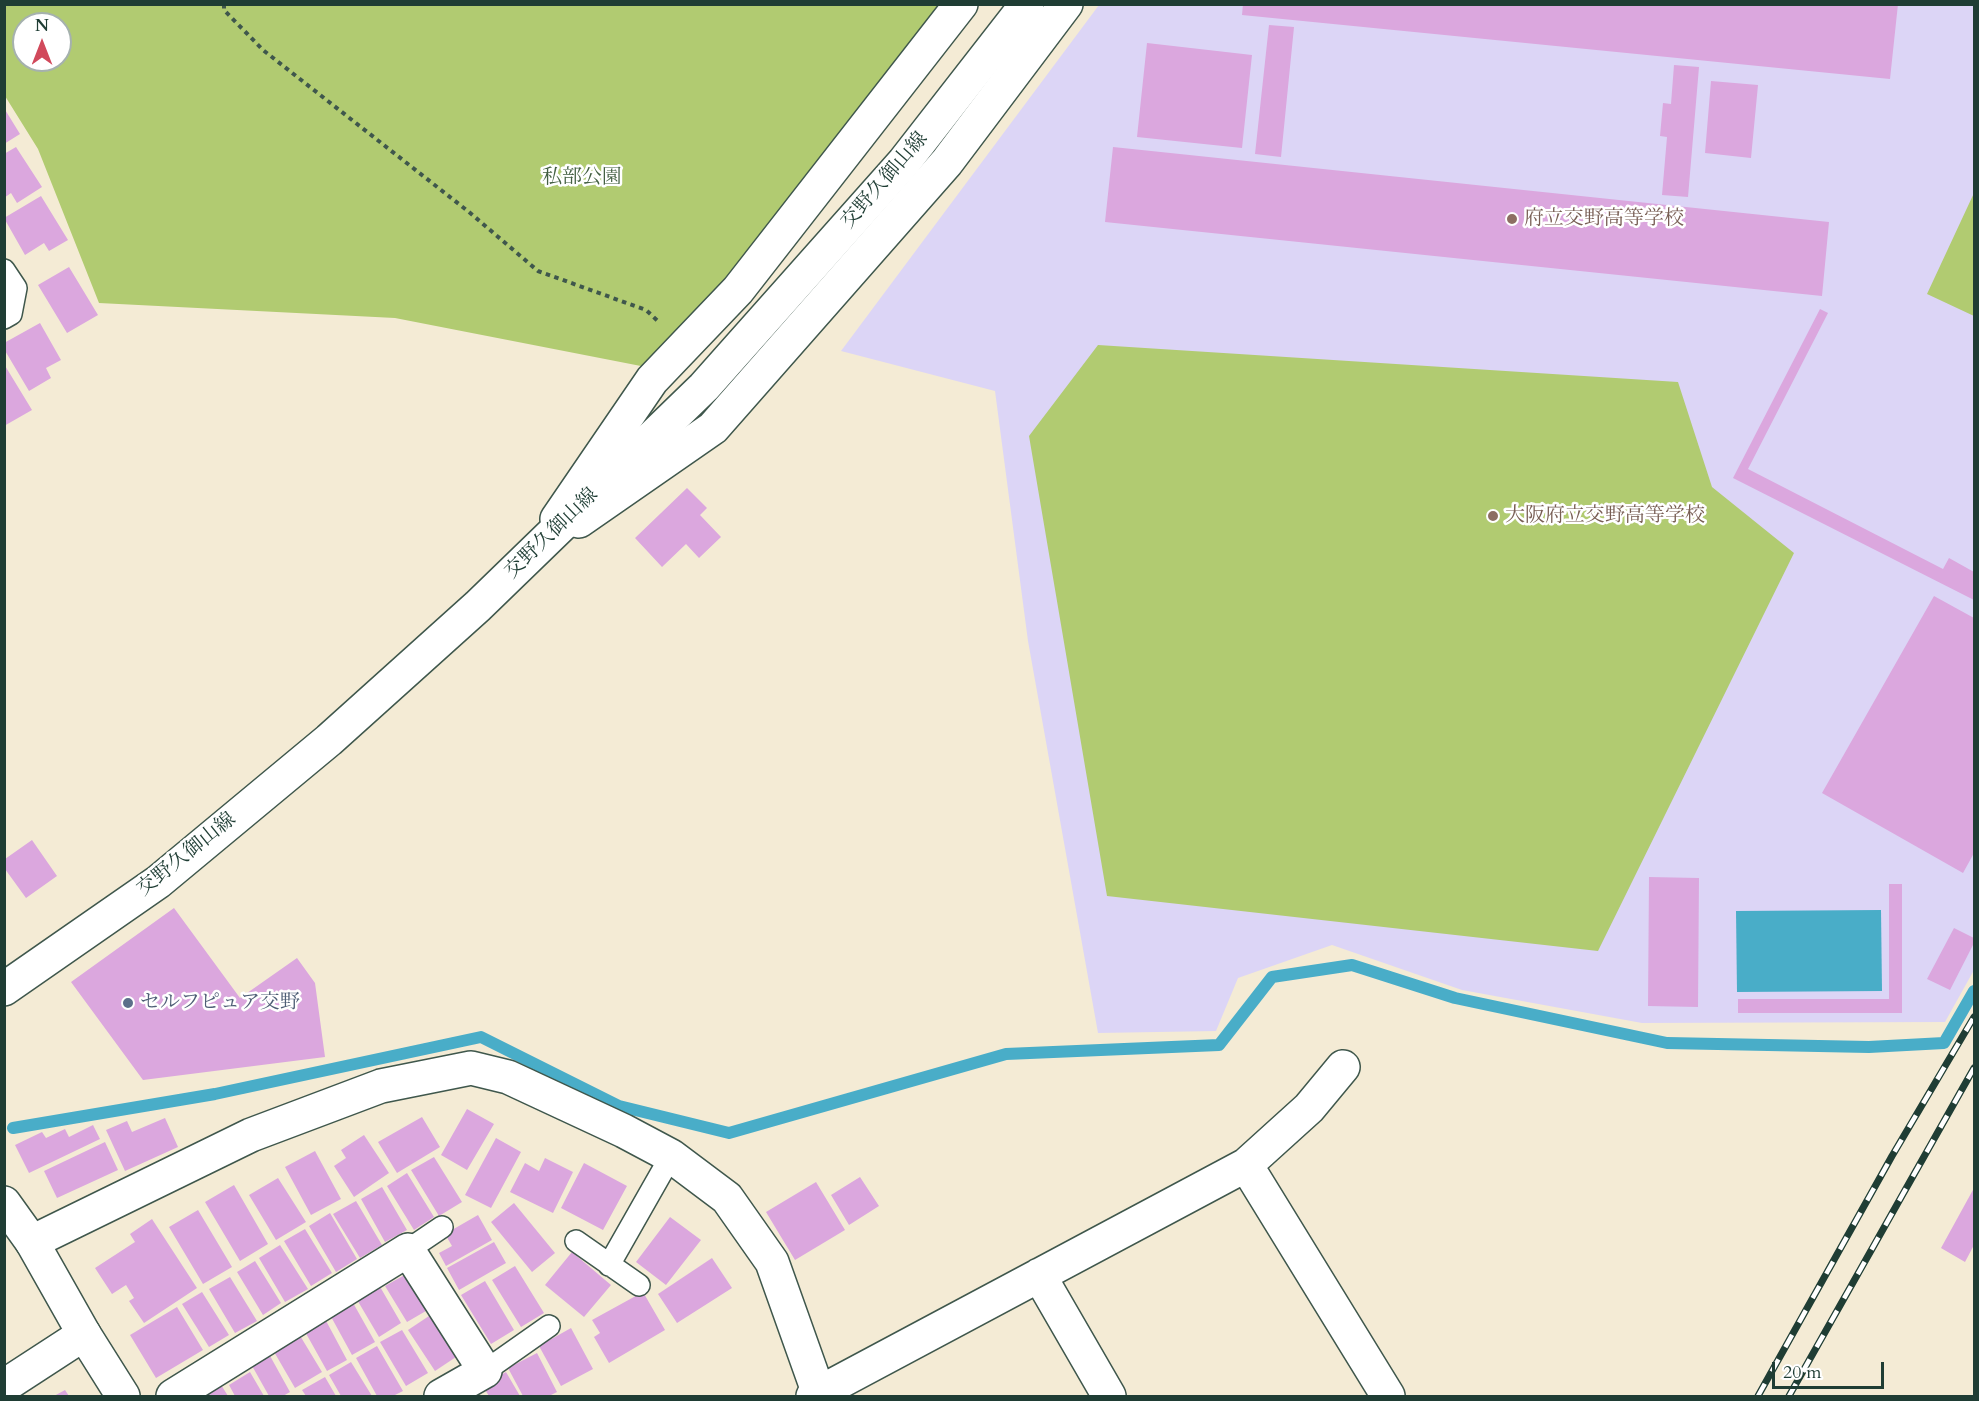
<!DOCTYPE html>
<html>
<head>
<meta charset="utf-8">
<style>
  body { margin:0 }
  #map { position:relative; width:1979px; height:1401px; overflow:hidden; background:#f4ebd5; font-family:Cardo,serif }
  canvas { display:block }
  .frame { position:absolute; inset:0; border:6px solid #1f3d34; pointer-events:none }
  .north { position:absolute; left:12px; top:12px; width:60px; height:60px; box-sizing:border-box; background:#fff; border:2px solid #a5b1ae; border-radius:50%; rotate:0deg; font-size:16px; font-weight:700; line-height:24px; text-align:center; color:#1f3d34 }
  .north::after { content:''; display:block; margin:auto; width:21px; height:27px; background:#d1495b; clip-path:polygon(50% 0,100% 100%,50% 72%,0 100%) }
  .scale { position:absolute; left:1772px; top:1362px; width:112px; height:27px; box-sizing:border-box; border:3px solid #1f3d34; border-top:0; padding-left:8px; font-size:18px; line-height:21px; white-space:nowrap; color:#1f3d34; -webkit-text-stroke:4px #fff; paint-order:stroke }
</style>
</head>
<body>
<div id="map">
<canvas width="1979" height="1401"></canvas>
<div class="frame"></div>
<div class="north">N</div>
<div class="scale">20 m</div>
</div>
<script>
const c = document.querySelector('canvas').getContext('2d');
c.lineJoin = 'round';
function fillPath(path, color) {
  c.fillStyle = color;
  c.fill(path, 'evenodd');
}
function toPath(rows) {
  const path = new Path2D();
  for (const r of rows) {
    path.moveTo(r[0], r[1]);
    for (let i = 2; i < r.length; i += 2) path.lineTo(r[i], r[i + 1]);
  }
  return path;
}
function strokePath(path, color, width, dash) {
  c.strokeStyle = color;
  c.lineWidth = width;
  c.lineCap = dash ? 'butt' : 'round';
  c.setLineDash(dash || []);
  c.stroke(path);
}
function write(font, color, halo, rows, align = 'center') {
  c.font = font + ' Cardo,"Noto Serif JP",serif';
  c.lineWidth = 5;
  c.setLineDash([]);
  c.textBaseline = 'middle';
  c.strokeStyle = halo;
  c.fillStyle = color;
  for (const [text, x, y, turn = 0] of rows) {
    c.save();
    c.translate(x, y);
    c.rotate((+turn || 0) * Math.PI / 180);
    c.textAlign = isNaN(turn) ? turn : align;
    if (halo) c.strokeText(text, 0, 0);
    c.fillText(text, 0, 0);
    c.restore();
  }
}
const built = toPath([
  [1099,5,1974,5,1974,970,1945,1022,1642,1023,1462,990,1332,945,1238,978,1216,1031,1098,1033,1028,641,995,391,841,351]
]);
const green = toPath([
  [5,5,939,5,886,86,768,232,646,367,395,318,99,303,38,149,5,96],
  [24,24,60,24,60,60,24,60],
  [1974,193,1974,316,1927,294],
  [1098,345,1678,382,1712,487,1794,553,1598,951,1107,896,1029,436]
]);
const water = toPath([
  [1881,910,1882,991,1737,992,1736,911]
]);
const stream = toPath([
  [13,1128,215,1094,481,1037,619,1106,729,1133,1006,1054,1219,1045,1272,977,1352,965,1455,998,1667,1043,1869,1047,1944,1043,1974,991]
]);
const building = toPath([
  [1243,4,1898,4,1890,79,1242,15],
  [1269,25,1294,27,1281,157,1255,154],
  [1147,43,1252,55,1242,148,1137,137],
  [1674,65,1699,67,1688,197,1662,195,1667,137,1660,136,1663,103,1671,104],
  [1711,81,1758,85,1751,158,1705,153],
  [4,108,20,134,4,144],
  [16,147,42,187,17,203,11,193,4,198,4,154],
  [1113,147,1829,222,1822,296,1105,222],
  [41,196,68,240,49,251,44,243,25,255,4,218],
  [69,267,98,315,67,333,38,285],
  [1820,309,1828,313,1748,469,1943,569,1949,558,1974,572,1974,600,1733,478],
  [40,323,61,360,46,368,51,378,29,391,4,349,4,343],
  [4,364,32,410,4,426],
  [687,488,707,508,700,515,721,537,699,558,686,544,662,567,635,538],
  [1934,596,1974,618,1974,853,1963,873,1822,793],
  [32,840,57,876,26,898,5,869,5,859],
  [1649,877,1699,878,1698,1007,1648,1006],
  [1889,884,1902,884,1902,1013,1738,1013,1738,999,1889,999],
  [174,908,240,998,297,958,315,983,325,1057,143,1080,71,982],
  [1954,928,1974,938,1974,943,1950,990,1927,979],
  [467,1109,494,1124,467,1170,441,1155],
  [422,1117,440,1147,397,1173,378,1142],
  [165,1118,178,1147,125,1171,106,1130,127,1121,132,1132],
  [93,1125,100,1139,29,1173,15,1145,42,1132,46,1138,65,1129,69,1137],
  [364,1135,389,1173,354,1197,334,1166,346,1158,341,1150],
  [496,1138,521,1152,491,1208,465,1195],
  [105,1142,118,1170,57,1198,44,1171],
  [315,1151,341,1199,311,1215,285,1167],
  [434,1157,462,1202,439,1216,411,1170],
  [545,1158,573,1172,553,1213,510,1192,525,1163,539,1171],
  [584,1163,627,1186,603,1230,561,1208],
  [407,1173,434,1217,414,1230,387,1186],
  [860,1177,879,1206,849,1225,831,1195],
  [278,1178,306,1222,276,1240,249,1195],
  [816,1182,845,1230,795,1260,766,1212],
  [234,1185,268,1244,240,1261,205,1202],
  [382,1187,407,1230,385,1242,361,1199],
  [1974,1188,1974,1245,1965,1262,1941,1248],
  [356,1201,382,1245,360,1258,333,1214],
  [514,1203,555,1253,532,1272,491,1222],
  [198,1210,232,1267,203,1284,169,1227],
  [330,1213,357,1259,336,1272,309,1226],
  [478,1215,492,1240,446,1266,439,1253,452,1246,445,1234],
  [670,1217,701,1240,666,1285,636,1262],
  [152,1219,197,1288,144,1323,129,1301,134,1298,126,1285,112,1294,95,1268,135,1242,130,1234],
  [305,1229,332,1273,311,1286,284,1241],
  [494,1242,506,1263,459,1290,447,1268],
  [280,1245,308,1289,285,1302,259,1258],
  [572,1252,611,1285,584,1317,545,1285],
  [712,1258,732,1288,677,1323,658,1294],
  [255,1261,281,1303,263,1315,237,1272],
  [515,1266,544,1313,521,1327,492,1280],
  [410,1272,431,1308,407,1322,385,1286],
  [230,1277,257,1321,235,1333,209,1289],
  [485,1281,514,1330,491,1344,461,1295],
  [379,1285,401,1323,379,1337,356,1298],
  [202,1292,229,1335,209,1347,182,1304],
  [643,1292,665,1330,609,1363,594,1337,600,1333,592,1320],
  [352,1301,375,1342,352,1355,329,1313],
  [177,1307,203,1350,156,1378,130,1335],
  [432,1314,459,1355,435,1371,408,1330],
  [324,1317,347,1360,327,1371,303,1328],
  [571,1328,593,1369,561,1386,539,1346],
  [402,1330,428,1373,406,1386,380,1342],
  [299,1334,322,1372,295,1388,273,1350],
  [377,1346,403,1391,393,1396,377,1396,356,1358],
  [537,1353,557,1392,549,1396,523,1396,508,1368],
  [269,1354,290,1392,283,1396,269,1396,251,1364],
  [351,1362,372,1396,341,1396,329,1375],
  [250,1372,264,1396,235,1396,229,1385],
  [506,1372,520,1396,489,1396,482,1385],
  [325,1377,336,1396,306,1396,302,1390],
  [218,1380,228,1396,192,1396],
  [65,1390,69,1396,54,1396]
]);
const path = toPath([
  [224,4,224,10,263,50,469,212,538,271,646,310,660,323]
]);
const lane = toPath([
  [4,270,16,288,11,314,4,318],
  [576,1241,639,1285],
  [408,1250,442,1227],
  [609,1265,671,1156],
  [485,1371,549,1326]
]);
const street = toPath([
  [557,519,652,380,738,290,961,4],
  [579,521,713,428,947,162,1066,4],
  [1246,1165,1388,1396],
  [32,1242,251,1135,381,1086,471,1068,508,1077,624,1131,671,1156,727,1198,772,1262,819,1394],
  [1039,1275,1109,1396],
  [4,1386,84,1334],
  [173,1396,408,1250,485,1371,441,1396],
  [813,1396,1246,1165,1309,1108,1343,1067]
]);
const secondary = toPath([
  [4,989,158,882,329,740,478,606,704,387,904,162,1027,4],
  [4,1203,32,1242,84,1334,123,1396]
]);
const rail = toPath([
  [1758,1396,1892,1156,1974,1017],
  [1789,1396,1974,1068]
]);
const markers = [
  [1512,219,6,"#8d6e63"],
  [1493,516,6,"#8d6e63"],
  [128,1003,6,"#5c6f8a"]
];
const parkNames = [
  ["私部公園",582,178]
];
const streetNames = [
  ["交野久御山線",885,181,-49],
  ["交野久御山線",552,534,-44],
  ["交野久御山線",187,855,-39]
];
const educationNames = [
  ["府立交野高等学校",1524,219],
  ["大阪府立交野高等学校",1505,516]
];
const serviceNames = [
  ["セルフピュア交野",140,1003]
];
fillPath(built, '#dcd5f6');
fillPath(green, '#b1cb71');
fillPath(water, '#49adc8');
strokePath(stream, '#49adc8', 12);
fillPath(building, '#dba7de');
strokePath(lane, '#3f574c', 24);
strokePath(street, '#3f574c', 36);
strokePath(secondary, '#3f574c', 36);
strokePath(path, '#3f574c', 4, [4.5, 4.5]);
strokePath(lane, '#fff', 21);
strokePath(street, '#fff', 33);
strokePath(secondary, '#fff', 33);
strokePath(rail, '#1f3d34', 7);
strokePath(rail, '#fff', 4.5, [14]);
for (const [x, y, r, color] of markers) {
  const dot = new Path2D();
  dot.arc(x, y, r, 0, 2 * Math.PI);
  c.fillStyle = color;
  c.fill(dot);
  strokePath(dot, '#fff', 2);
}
write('20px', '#446043', '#fff', parkNames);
write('20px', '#1f3d34', '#fff', streetNames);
write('20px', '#785e54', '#fff', educationNames, 'left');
write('20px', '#4e5e75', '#fff', serviceNames, 'left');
</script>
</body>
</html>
